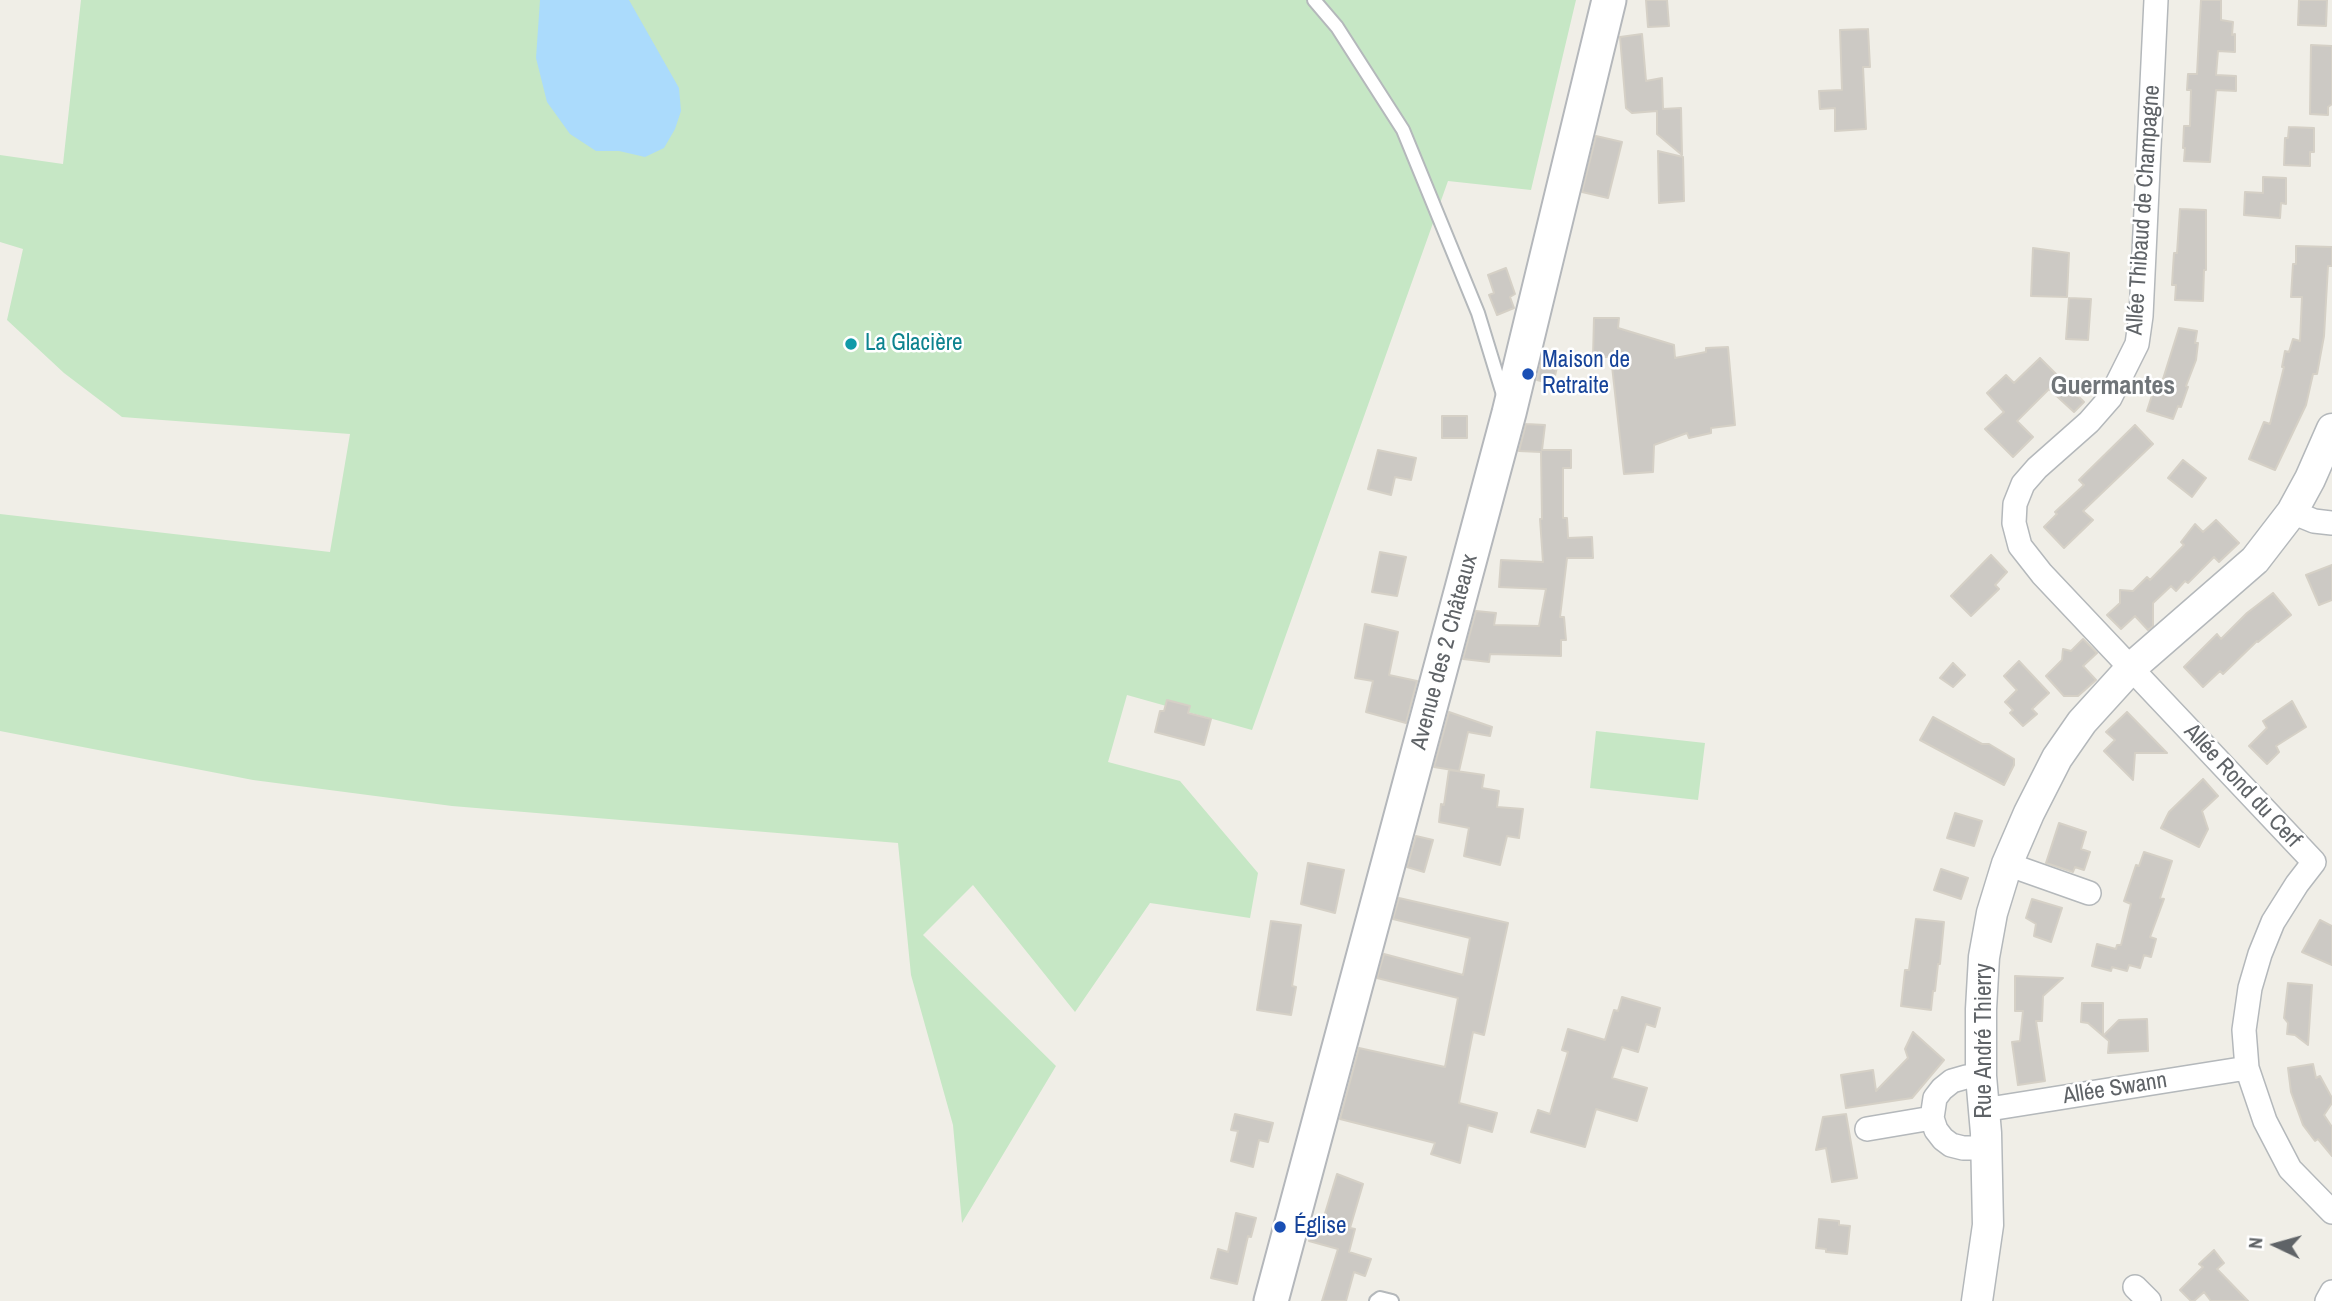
<!DOCTYPE html>
<html>
<head>
<meta charset="utf-8">
<style>
  body { margin:0 }
  #map { position:relative; width:2332px; height:1301px; overflow:hidden; background:#f0eee7; font-family:"Archivo Narrow",sans-serif }
  canvas { display:block }
  .north { position:absolute; left:2241px; top:1210px; width:70px; height:70px; -webkit-text-stroke:5px #fff; paint-order:stroke; rotate:275deg; font-size:19px; font-weight:700; line-height:28px; text-align:center; color:#5f6367 }
  .north::after { content:''; display:block; margin:auto; width:24px; height:32px; background:#5f6367; clip-path:polygon(50% 0,100% 100%,50% 72%,0 100%) }
</style>
</head>
<body>
<div id="map">
<canvas width="2332" height="1301"></canvas>
<div class="north">N</div>
</div>
<script>
const c = document.querySelector('canvas').getContext('2d');
c.lineJoin = 'round';
function fillPath(path, color) {
  c.fillStyle = color;
  c.fill(path, 'evenodd');
}
function toPath(rows) {
  const path = new Path2D();
  for (const r of rows) {
    path.moveTo(r[0], r[1]);
    for (let i = 2; i < r.length; i += 2) path.lineTo(r[i], r[i + 1]);
  }
  return path;
}
function strokePath(path, color, width, dash) {
  c.strokeStyle = color;
  c.lineWidth = width;
  c.lineCap = dash ? 'butt' : 'round';
  c.setLineDash(dash || []);
  c.stroke(path);
}
function write(font, color, halo, rows, align = 'center') {
  c.font = font + ' "Archivo Narrow",sans-serif';
  c.lineWidth = 5;
  c.setLineDash([]);
  c.textBaseline = 'middle';
  c.strokeStyle = halo;
  c.fillStyle = color;
  for (const [text, x, y, turn = 0] of rows) {
    c.save();
    c.translate(x, y);
    c.rotate((+turn || 0) * Math.PI / 180);
    c.textAlign = isNaN(turn) ? turn : align;
    if (halo) c.strokeText(text, 0, 0);
    c.fillText(text, 0, 0);
    c.restore();
  }
}
const green = toPath([
  [81,0,1576,0,1531,190,1448,181,1252,730,1127,695,1108,762,1180,781,1258,873,1250,918,1150,903,1075,1012,973,885,923,935,1056,1066,962,1223,953,1125,911,975,898,843,452,806,253,780,0,731,0,514,330,552,350,434,122,417,64,373,7,320,23,249,0,242,0,155,63,164],
  [1596,731,1705,743,1698,800,1590,788]
]);
const water = toPath([
  [540,0,629,0,679,88,681,111,675,129,664,148,645,157,619,151,596,151,570,134,547,102,536,58]
]);
const building = toPath([
  [1646,0,1667,0,1669,26,1648,27,1646,0],
  [2201,0,2221,0,2221,20,2233,22,2232,35,2235,34,2235,52,2218,51,2216,75,2236,76,2236,91,2216,90,2210,162,2184,161,2185,148,2183,148,2184,126,2190,126,2191,90,2187,90,2188,74,2197,74,2201,0],
  [2299,0,2327,0,2326,26,2298,25,2299,0],
  [1868,29,1870,67,1863,67,1866,129,1835,131,1835,108,1820,109,1819,91,1842,90,1840,30,1868,29],
  [1642,34,1646,81,1662,78,1663,109,1681,108,1682,155,1657,134,1657,111,1632,113,1626,108,1620,37,1642,34],
  [2311,45,2332,46,2332,104,2328,107,2328,115,2310,114,2311,45],
  [2289,127,2314,128,2314,152,2310,152,2310,166,2284,165,2285,138,2288,138,2289,127],
  [1596,136,1622,142,1608,198,1582,192,1596,136],
  [1658,151,1683,157,1684,201,1659,203,1658,151],
  [2263,177,2286,178,2286,204,2281,203,2280,218,2244,215,2245,192,2263,193,2263,177],
  [2180,209,2206,210,2206,270,2204,270,2203,301,2175,300,2176,285,2172,285,2173,268,2174,253,2177,253,2180,209],
  [2296,246,2332,247,2332,266,2328,266,2324,336,2317,374,2313,374,2306,405,2275,470,2249,459,2264,422,2270,424,2284,367,2282,367,2285,351,2289,352,2293,339,2300,341,2302,297,2291,297,2293,264,2296,264,2296,246],
  [2033,248,2069,253,2067,297,2031,296,2033,248],
  [1506,268,1515,294,1510,297,1514,308,1497,315,1489,295,1494,293,1488,275,1506,268],
  [2069,298,2091,299,2088,340,2066,339,2069,298],
  [1594,318,1619,318,1618,328,1674,345,1675,358,1706,352,1706,348,1728,347,1735,425,1711,428,1711,433,1689,438,1687,433,1654,445,1653,472,1624,474,1611,357,1593,357,1594,318],
  [2179,328,2197,331,2195,343,2198,343,2196,360,2186,386,2188,387,2181,407,2178,406,2173,419,2147,411,2154,389,2158,390,2163,379,2179,328],
  [1543,355,1559,359,1553,384,1537,380,1543,355],
  [2040,358,2084,402,2074,412,2049,389,2017,421,2033,437,2013,457,1985,429,2004,412,1987,393,2006,375,2014,383,2040,358],
  [1442,416,1467,416,1467,438,1442,438,1442,416],
  [1526,424,1545,425,1542,450,1571,450,1571,468,1563,468,1563,518,1567,518,1568,538,1592,537,1593,558,1567,558,1560,617,1564,617,1566,640,1561,640,1561,656,1490,654,1489,662,1463,659,1476,611,1496,613,1494,625,1539,626,1546,589,1499,587,1501,560,1543,562,1540,519,1542,519,1541,452,1519,451,1526,424],
  [2135,425,2153,444,2083,511,2093,520,2064,548,2044,527,2057,514,2055,512,2084,485,2079,480,2135,425],
  [1378,450,1416,458,1411,480,1395,477,1391,495,1368,489,1378,450],
  [2183,460,2206,478,2192,497,2168,478,2183,460],
  [2216,520,2239,543,2219,562,2214,557,2188,583,2185,581,2176,591,2171,586,2153,603,2153,626,2148,630,2135,616,2121,629,2107,615,2120,603,2120,590,2133,591,2147,577,2150,580,2184,545,2181,542,2195,524,2203,532,2216,520],
  [1380,552,1406,557,1397,596,1372,592,1380,552],
  [1991,555,2007,572,1995,585,1999,589,1971,616,1951,596,1991,555],
  [2332,565,2332,600,2319,605,2306,575,2332,565],
  [2273,593,2291,615,2258,642,2257,641,2223,674,2220,671,2203,687,2184,667,2217,634,2221,639,2247,613,2273,593],
  [1365,624,1398,632,1389,675,1417,681,1406,723,1366,712,1373,681,1355,678,1365,624],
  [2083,639,2097,653,2083,666,2096,680,2078,696,2064,696,2046,676,2062,660,2063,649,2071,651,2083,639],
  [2019,661,2049,693,2032,709,2037,714,2023,726,2010,713,2013,710,2005,702,2017,690,2004,676,2019,661],
  [1953,663,1965,675,1953,687,1940,678,1953,663],
  [1167,700,1190,706,1188,713,1211,719,1204,745,1155,732,1160,711,1164,711,1167,700],
  [2292,701,2306,727,2276,746,2279,752,2267,764,2249,746,2267,728,2263,721,2292,701],
  [1449,712,1492,727,1490,736,1468,732,1459,771,1434,767,1449,712],
  [2127,712,2167,753,2135,753,2133,780,2104,751,2115,740,2106,732,2127,712],
  [1933,717,1982,744,1989,744,2014,759,2014,765,2004,785,1920,740,1933,717],
  [1449,770,1484,775,1482,788,1499,791,1497,807,1523,809,1519,838,1507,836,1500,865,1464,856,1469,828,1439,822,1441,804,1444,805,1449,770],
  [2203,779,2218,796,2202,811,2208,829,2199,847,2161,828,2169,812,2203,779],
  [1955,813,1982,821,1974,846,1947,838,1955,813],
  [2059,823,2086,832,2081,849,2090,852,2084,870,2075,867,2073,872,2046,863,2059,823],
  [1416,836,1433,840,1424,872,1407,867,1416,836],
  [2144,852,2172,861,2160,898,2164,899,2150,937,2156,939,2151,957,2144,955,2140,968,2129,965,2127,971,2112,967,2111,971,2092,966,2097,944,2116,949,2117,945,2121,945,2131,904,2124,901,2136,865,2139,866,2144,852],
  [1308,863,1344,870,1335,913,1301,904,1308,863],
  [1941,869,1968,878,1961,899,1934,890,1941,869],
  [1399,898,1508,923,1484,1035,1473,1032,1459,1103,1497,1113,1492,1132,1468,1125,1460,1163,1431,1154,1435,1143,1340,1119,1359,1048,1445,1067,1458,998,1377,978,1384,954,1463,975,1470,938,1393,919,1399,898],
  [2032,899,2062,908,2051,942,2034,936,2036,924,2026,918,2032,899],
  [1916,919,1944,922,1940,964,1938,964,1935,991,1933,991,1931,1010,1901,1006,1905,970,1909,970,1916,919],
  [2320,920,2332,926,2332,965,2302,952,2320,920],
  [1271,921,1301,925,1292,986,1296,987,1291,1015,1257,1010,1271,921],
  [2015,976,2063,978,2043,996,2042,1021,2036,1021,2045,1081,2018,1085,2012,1042,2020,1041,2023,1011,2015,1011,2015,976],
  [2288,983,2312,985,2308,1045,2295,1035,2287,1034,2288,1023,2284,1018,2288,983],
  [1622,997,1660,1008,1655,1027,1646,1024,1638,1052,1622,1047,1612,1078,1647,1088,1637,1121,1596,1109,1585,1147,1531,1132,1538,1110,1550,1114,1568,1052,1562,1050,1568,1029,1605,1040,1614,1010,1618,1011,1622,997],
  [2082,1003,2103,1003,2103,1036,2119,1020,2147,1019,2148,1051,2108,1053,2109,1041,2088,1023,2081,1022,2082,1003],
  [1913,1032,1944,1060,1912,1098,1846,1108,1841,1075,1873,1070,1876,1091,1908,1058,1905,1049,1913,1032],
  [2313,1064,2316,1078,2320,1076,2332,1098,2332,1103,2324,1115,2332,1127,2332,1156,2318,1139,2315,1141,2303,1125,2291,1092,2288,1068,2313,1064],
  [1235,1114,1273,1123,1268,1142,1259,1140,1253,1167,1231,1161,1238,1131,1231,1130,1235,1114],
  [1846,1114,1857,1178,1832,1182,1826,1148,1816,1150,1823,1117,1846,1114],
  [1337,1174,1363,1184,1350,1228,1355,1229,1349,1252,1371,1259,1365,1276,1354,1272,1346,1301,1322,1301,1338,1249,1309,1241,1315,1218,1323,1220,1337,1174],
  [1236,1213,1256,1218,1251,1237,1248,1236,1237,1284,1211,1278,1218,1249,1228,1252,1236,1213],
  [1819,1219,1839,1221,1839,1225,1850,1226,1847,1254,1826,1252,1826,1249,1816,1248,1819,1219],
  [2214,1250,2224,1263,2217,1269,2248,1301,2211,1301,2204,1292,2194,1301,2191,1301,2180,1290,2203,1267,2199,1264,2214,1250]
]);
const service = toPath([
  [1314,0,1337,27,1403,130,1478,313,1504,398],
  [1376,1301,1380,1298,1392,1301]
]);
const minor = toPath([
  [2156,0,2141,316,2137,344,2110,398,2089,422,2037,468,2023,484,2015,504,2014,523,2020,546,2042,574,2314,862,2297,884,2273,922,2260,954,2250,988,2244,1030,2247,1068,2265,1121,2290,1169,2332,1212],
  [2292,512,2314,521,2332,523],
  [2007,864,2089,893],
  [1981,1076,1966,1077,1952,1081,1942,1089,1935,1098,1932,1118,1936,1130,1943,1139,1951,1145,1963,1148,1986,1148],
  [1983,1110,2247,1068],
  [1867,1129,1932,1118],
  [2135,1287,2149,1301],
  [2327,1301,2332,1292]
]);
const tertiary = toPath([
  [1977,1301,1988,1225,1986,1133,1981,1076,1981,1009,1984,957,1992,913,2007,864,2029,813,2057,758,2082,722,2132,667,2255,560,2292,512,2310,479,2332,429]
]);
const secondary = toPath([
  [1271,1301,1509,413,1609,0]
]);
const markers = [
  [851,344,7,"#0f9aa8"],
  [1528,374,7,"#1a4fb4"],
  [1280,1227,7,"#1a4fb4"]
];
const streetNames = [
  ["Allée Thibaud de Champagne",2144,210,-86],
  ["Avenue des 2 Châteaux",1445,652,-75],
  ["Allée Rond du Cerf",2242,786,47],
  ["Rue André Thierry",1985,1041,-90],
  ["Allée Swann",2115,1089,-9]
];
const cultureNames = [
  ["La Glacière",865,344]
];
const transitNames = [
  ["Maison de",1542,361],
  ["Retraite",1542,387],
  ["Église",1294,1227]
];
const quarterNames = [
  ["Guermantes",2113,387]
];
fillPath(green, '#c6e7c5');
fillPath(water, '#abdbfc');
fillPath(building, '#ccc9c4');
strokePath(building, '#d5d0c6', 2);
strokePath(service, '#b4b8bb', 16);
strokePath(minor, '#b4b8bb', 26);
strokePath(tertiary, '#b4b8bb', 33);
strokePath(secondary, '#b4b7bb', 37);
strokePath(service, '#fff', 12);
strokePath(minor, '#fff', 23);
strokePath(tertiary, '#fff', 30);
strokePath(secondary, '#fff', 33);
for (const [x, y, r, color] of markers) {
  const dot = new Path2D();
  dot.arc(x, y, r, 0, 2 * Math.PI);
  c.fillStyle = color;
  c.fill(dot);
  strokePath(dot, '#fff', 2.5);
}
write('23px', '#5f6367', '#fff', streetNames);
write('23px', '#0d838f', '#fff', cultureNames, 'left');
write('23px', '#164399', '#fff', transitNames, 'left');
write('bold 26px', '#707579', '#fff', quarterNames);
</script>
</body>
</html>
